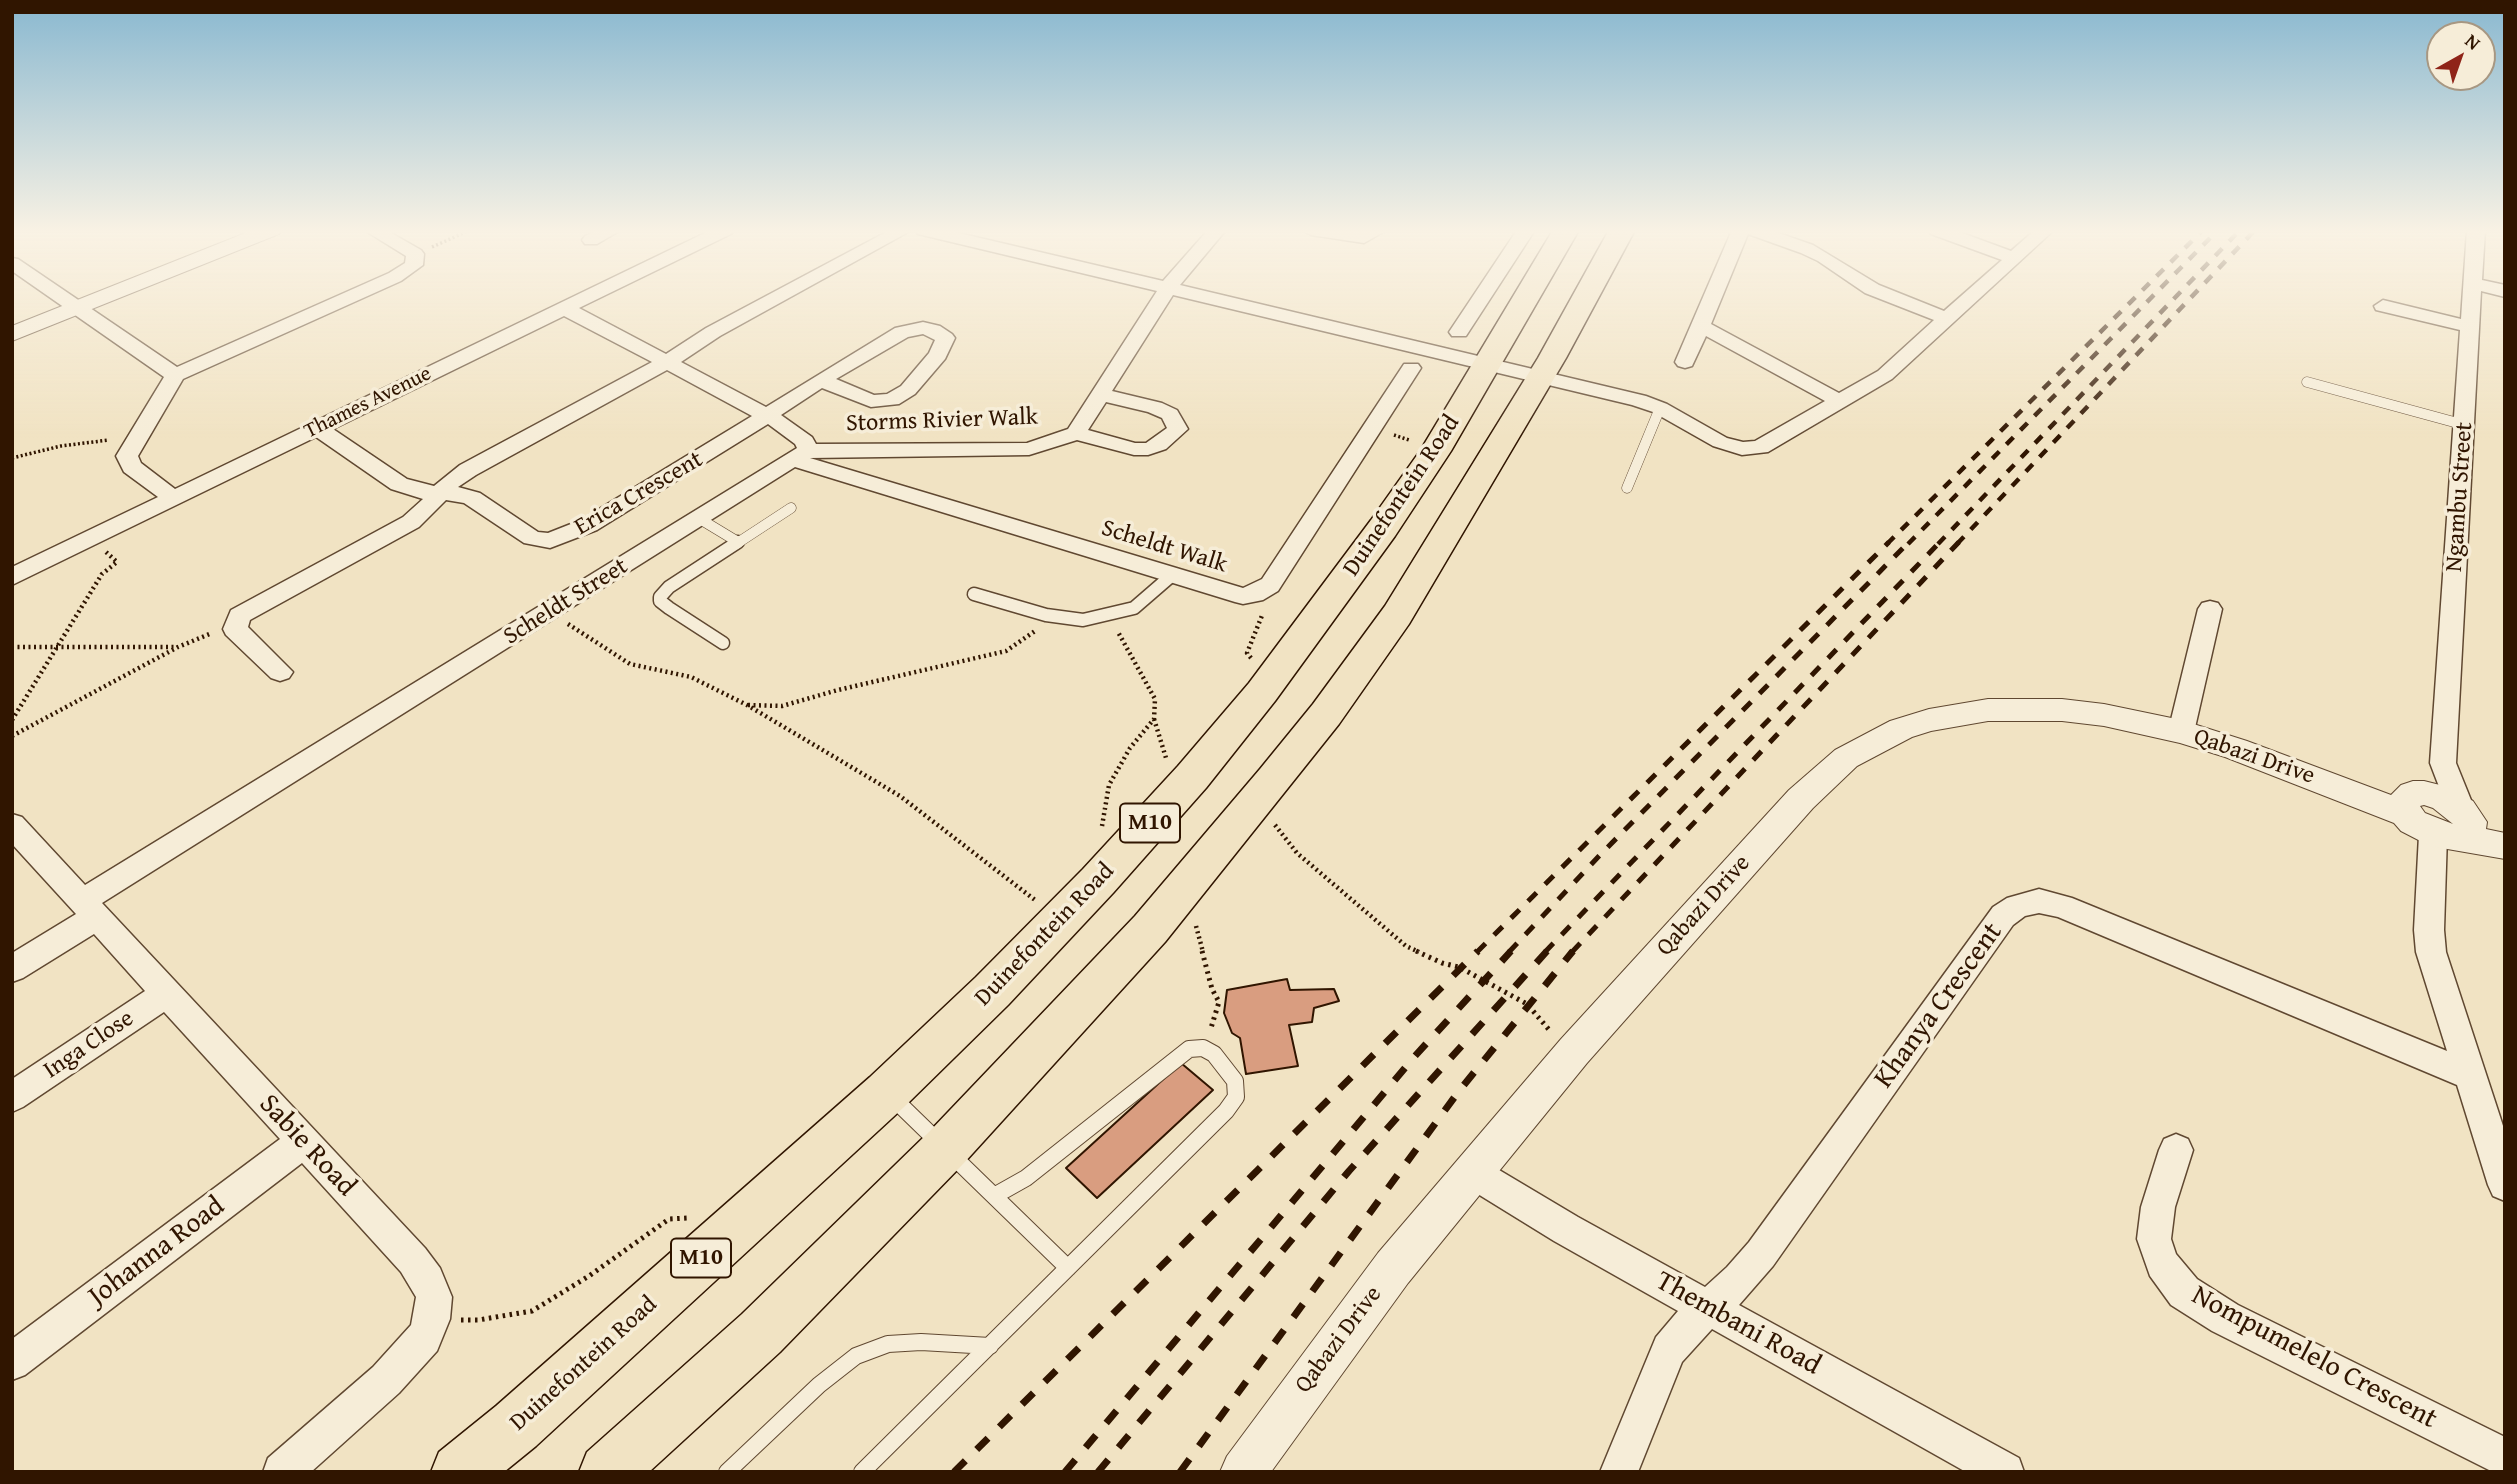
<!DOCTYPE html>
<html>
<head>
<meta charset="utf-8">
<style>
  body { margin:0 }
  #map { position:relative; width:2517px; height:1484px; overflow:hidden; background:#f1e3c3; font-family:"Gentium Book Plus",serif }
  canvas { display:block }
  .frame { position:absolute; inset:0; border:14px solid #301500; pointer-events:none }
  .north { position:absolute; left:2426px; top:21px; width:70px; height:70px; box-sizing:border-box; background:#f6edd8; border:2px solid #a79782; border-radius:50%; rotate:40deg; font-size:19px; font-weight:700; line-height:28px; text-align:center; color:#301500 }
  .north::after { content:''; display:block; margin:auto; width:24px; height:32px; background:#8f2418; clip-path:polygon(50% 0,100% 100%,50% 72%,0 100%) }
</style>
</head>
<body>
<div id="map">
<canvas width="2517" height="1484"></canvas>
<div class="frame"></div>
<div class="north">N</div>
</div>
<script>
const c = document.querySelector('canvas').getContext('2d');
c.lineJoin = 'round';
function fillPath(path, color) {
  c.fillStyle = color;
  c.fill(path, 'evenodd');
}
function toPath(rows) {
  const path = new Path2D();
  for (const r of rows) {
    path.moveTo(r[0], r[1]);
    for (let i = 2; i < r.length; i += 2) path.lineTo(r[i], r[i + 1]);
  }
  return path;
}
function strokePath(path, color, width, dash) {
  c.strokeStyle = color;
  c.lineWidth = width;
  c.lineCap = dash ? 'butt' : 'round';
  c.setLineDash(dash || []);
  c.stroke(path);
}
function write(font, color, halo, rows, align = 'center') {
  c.font = font + ' "Gentium Book Plus",serif';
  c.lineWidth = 7;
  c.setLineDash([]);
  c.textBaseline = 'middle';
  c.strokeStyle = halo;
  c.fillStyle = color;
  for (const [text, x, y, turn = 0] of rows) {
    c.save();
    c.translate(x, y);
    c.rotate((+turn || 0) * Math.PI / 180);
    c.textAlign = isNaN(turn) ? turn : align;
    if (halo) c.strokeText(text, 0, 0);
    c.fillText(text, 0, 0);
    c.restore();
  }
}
const building = toPath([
  [1287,979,1290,990,1334,989,1339,1001,1314,1008,1312,1022,1289,1025,1298,1066,1246,1074,1240,1038,1232,1033,1224,1013,1227,990,1287,979],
  [1181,1063,1213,1090,1097,1198,1066,1168,1181,1063]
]);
const pathFar2 = toPath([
  [432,247,470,230],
  [1394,435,1409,440],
  [12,458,61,446,109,440]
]);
const pathFar1 = toPath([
  [568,624,630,664,691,677,747,705,900,796,1035,900],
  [12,647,177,647],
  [1251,658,1247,653,1263,613],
  [748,705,782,706,838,690,1006,651,1035,631],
  [1154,719,1166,758],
  [12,720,102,574,117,562,106,552],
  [12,736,178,647,212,633],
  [1275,825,1297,853,1406,946,1419,952],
  [1102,826,1109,785,1130,748,1154,719,1155,699,1118,632],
  [1196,926,1203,952]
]);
const path = toPath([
  [1202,951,1212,989,1219,1002,1211,1028],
  [1416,951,1442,963,1459,967,1527,1004,1551,1032],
  [461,1320,478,1320,532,1311,589,1276,669,1219,689,1218]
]);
const serviceFar2 = toPath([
  [2307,382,2465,425],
  [1627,488,1660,408],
  [700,519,738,542],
  [736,544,791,508]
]);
const serviceFar1 = toPath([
  [974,594,1046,615,1083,620,1134,608,1171,576],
  [723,643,669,608,660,601,660,597,669,587,738,542]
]);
const service = toPath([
  [892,1097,1068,1268],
  [727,1472,819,1385,856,1356,888,1344,921,1342,990,1346],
  [862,1472,1226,1111,1236,1097,1235,1081,1214,1054,1203,1048,1189,1049,1026,1178,994,1196]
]);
const minor = toPath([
  [364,230,386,230,421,250,424,254,423,265,401,281,183,379,138,456,141,463,175,489,711,230,734,230,731,234,579,308,666,354,706,328,890,230,912,230,720,336,681,362,766,407,895,328,923,322,940,326,952,334,955,338,945,359,915,394,899,404,871,407,822,388,781,415,812,437,816,444,1027,443,1068,429,1157,291,918,234,915,230,946,230,1163,281,1208,230,1226,230,1180,285,1646,396,1667,404,1727,438,1743,442,1755,441,1825,401,1706,336,1692,366,1685,368,1678,366,1675,362,1732,230,1770,230,1813,245,1879,285,1944,311,2002,260,1931,234,1928,230,1954,230,2011,251,2035,230,2054,230,1892,379,1768,452,1742,455,1713,446,1653,412,1632,405,1173,295,1112,391,1162,403,1177,410,1188,429,1166,449,1148,455,1134,455,1077,440,1029,455,810,458,1243,588,1262,579,1404,364,1418,364,1421,368,1278,591,1263,600,1243,604,1235,602,795,467,102,903,425,1248,440,1268,452,1297,450,1319,437,1351,399,1393,311,1472,263,1472,268,1458,373,1367,411,1325,416,1297,401,1272,302,1163,25,1375,12,1380,12,1339,280,1139,164,1012,23,1107,12,1112,12,1079,145,991,94,934,23,978,12,982,12,953,76,914,12,844,12,814,22,817,85,885,797,448,795,444,768,424,597,530,550,548,524,543,464,503,446,500,419,527,250,620,248,627,293,672,289,678,280,681,271,678,226,635,223,629,231,610,403,517,423,499,391,489,316,437,12,585,12,567,158,497,124,472,116,456,164,377,12,271,12,258,18,259,177,367,389,273,405,263,406,256,364,230],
  [1748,234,1801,253,1818,261,1865,293,1934,320,1878,371,1839,393,1711,324,1748,234],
  [564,316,652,362,460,465,434,486,407,479,333,429,564,316],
  [923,334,935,340,929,353,901,386,887,394,874,395,836,379,908,337,923,334],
  [667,370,752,416,581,520,548,533,538,532,480,493,458,487,476,475,667,370],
  [1106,402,1148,412,1162,418,1167,428,1146,443,1135,443,1088,430,1106,402],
  [598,230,621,230,597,244,585,244,582,240,585,236,598,230],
  [1302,230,1361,232,1387,230,1364,243,1311,235,1302,230],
  [1517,230,1535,230,1466,336,1452,336,1449,332,1517,230],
  [2467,230,2485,230,2482,280,2505,285,2505,297,2481,291,2456,763,2475,810,2471,818,2461,821,2451,818,2430,763,2460,330,2376,310,2374,306,2383,300,2461,319,2467,230],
  [2210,601,2218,603,2222,609,2194,732,2190,739,2181,742,2172,739,2168,732,2198,609,2202,603,2210,601],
  [2433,824,2443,827,2447,835,2444,930,2446,952,2505,1132,2505,1201,2493,1196,2488,1185,2457,1085,2058,917,2039,913,2025,916,2013,925,1773,1266,1739,1305,2019,1458,2024,1472,1966,1472,1712,1329,1682,1362,1638,1472,1600,1472,1656,1337,1678,1311,1554,1241,1460,1183,1455,1172,1460,1161,1472,1156,1484,1161,1578,1217,1705,1287,1727,1267,1749,1242,1993,907,2007,898,2039,889,2072,898,2447,1051,2416,952,2414,930,2419,835,2423,827,2433,824],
  [2176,1134,2188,1139,2193,1150,2175,1207,2171,1239,2176,1254,2197,1279,2238,1305,2505,1437,2505,1472,2491,1471,2212,1331,2171,1305,2150,1276,2137,1239,2141,1207,2159,1150,2164,1139,2176,1134]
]);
const tertiary = toPath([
  [253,230,283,230,279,234,12,341,12,326,253,230],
  [1988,699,2062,699,2104,704,2181,720,2247,741,2391,795,2401,785,2413,781,2424,781,2444,786,2473,801,2487,822,2486,829,2505,833,2505,859,2430,846,2401,831,2394,823,2225,757,2180,743,2104,726,2062,721,1988,721,1931,731,1912,737,1857,766,1813,808,1587,1063,1408,1283,1271,1472,1220,1472,1227,1456,1378,1253,1561,1039,1789,790,1835,750,1890,721,1929,709,1988,699],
  [2424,805,2433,808,2453,824,2425,813,2420,806,2424,805]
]);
const primary = toPath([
  [1553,230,1579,230,1451,451,1395,536,1275,701,1206,788,1113,893,1008,1005,904,1107,536,1446,504,1472,431,1472,439,1452,496,1406,870,1077,976,977,1083,869,1178,766,1249,683,1371,520,1420,451,1553,230],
  [1609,230,1635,230,1566,358,1409,624,1339,724,1165,942,963,1164,780,1352,649,1472,579,1472,587,1452,742,1314,929,1132,1135,916,1260,769,1313,704,1385,606,1538,358,1609,230]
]);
const railFar2 = toPath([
  [1887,544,2203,230],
  [1908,544,2218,230],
  [1938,544,2240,230],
  [1957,544,2255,230]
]);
const railFar1 = toPath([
  [1477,952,1889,542],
  [1509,952,1599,856,1909,542],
  [1545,952,1940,542],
  [1572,952,1959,542]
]);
const rail = toPath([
  [954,1472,1478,951],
  [1065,1472,1415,1056,1511,951],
  [1098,1472,1349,1171,1547,951],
  [1180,1472,1459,1091,1573,951]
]);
const farStreetnames = [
  ["Thames Avenue",368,403,-26]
];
const shields = [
  [1150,823,60],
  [701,1258,60]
];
const shieldNames = [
  ["M10",1150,823],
  ["M10",701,1258]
];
const streetNames = [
  ["Storms Rivier Walk",942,421,-2],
  ["Erica Crescent",639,494,-30],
  ["Duinefontein Road",1402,496,-56],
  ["Ngambu Street",2460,497,-86],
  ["Scheldt Walk",1164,547,17],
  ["Scheldt Street",566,602,-32],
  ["Qabazi Drive",2254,757,19],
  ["Qabazi Drive",1704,906,-48],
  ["Duinefontein Road",1045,935,-46],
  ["Inga Close",89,1045,-34],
  ["Qabazi Drive",1339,1340,-53],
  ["Duinefontein Road",584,1364,-42]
];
const nearStreetnames = [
  ["Khanya Crescent",1939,1006,-54],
  ["Sabie Road",307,1146,47],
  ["Johanna Road",157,1252,-37],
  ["Thembani Road",1738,1324,29],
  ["Nompumelelo Crescent",2314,1358,28]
];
fillPath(building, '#d99d80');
strokePath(building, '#301500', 2);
strokePath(serviceFar2, '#604831', 11);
strokePath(serviceFar1, '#604831', 15);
strokePath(service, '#604831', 18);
strokePath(minor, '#604831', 3);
strokePath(tertiary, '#604831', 2);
strokePath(primary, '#301500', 3);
strokePath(pathFar2, '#301500', 3.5, [2, 2.5]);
strokePath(pathFar1, '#301500', 4.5, [2, 3.5]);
strokePath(path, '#301500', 5, [2.5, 4.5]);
strokePath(serviceFar2, '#f6edd8', 10);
strokePath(serviceFar1, '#f6edd8', 12);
strokePath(service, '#f6edd8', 16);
fillPath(minor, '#f6edd8');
fillPath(tertiary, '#f6edd8');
fillPath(primary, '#f1e3c3');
strokePath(railFar2, '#301500', 4.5, [10, 10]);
strokePath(railFar1, '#301500', 5, [12, 12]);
strokePath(rail, '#301500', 7, [16, 16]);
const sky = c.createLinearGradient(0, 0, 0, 438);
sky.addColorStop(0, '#89b8d0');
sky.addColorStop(0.53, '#f9f2e4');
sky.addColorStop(1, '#f9f2e400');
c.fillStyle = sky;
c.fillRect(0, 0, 2517, 438);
write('21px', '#301500', '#f6edd8', farStreetnames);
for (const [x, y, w] of shields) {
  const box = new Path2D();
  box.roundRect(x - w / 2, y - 19.5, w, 39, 5);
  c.fillStyle = '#f6edd8';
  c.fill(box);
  strokePath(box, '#301500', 2);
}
write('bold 23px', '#301500', null, shieldNames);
write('24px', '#301500', '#f6edd8', streetNames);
write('28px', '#301500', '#f6edd8', nearStreetnames);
</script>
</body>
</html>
